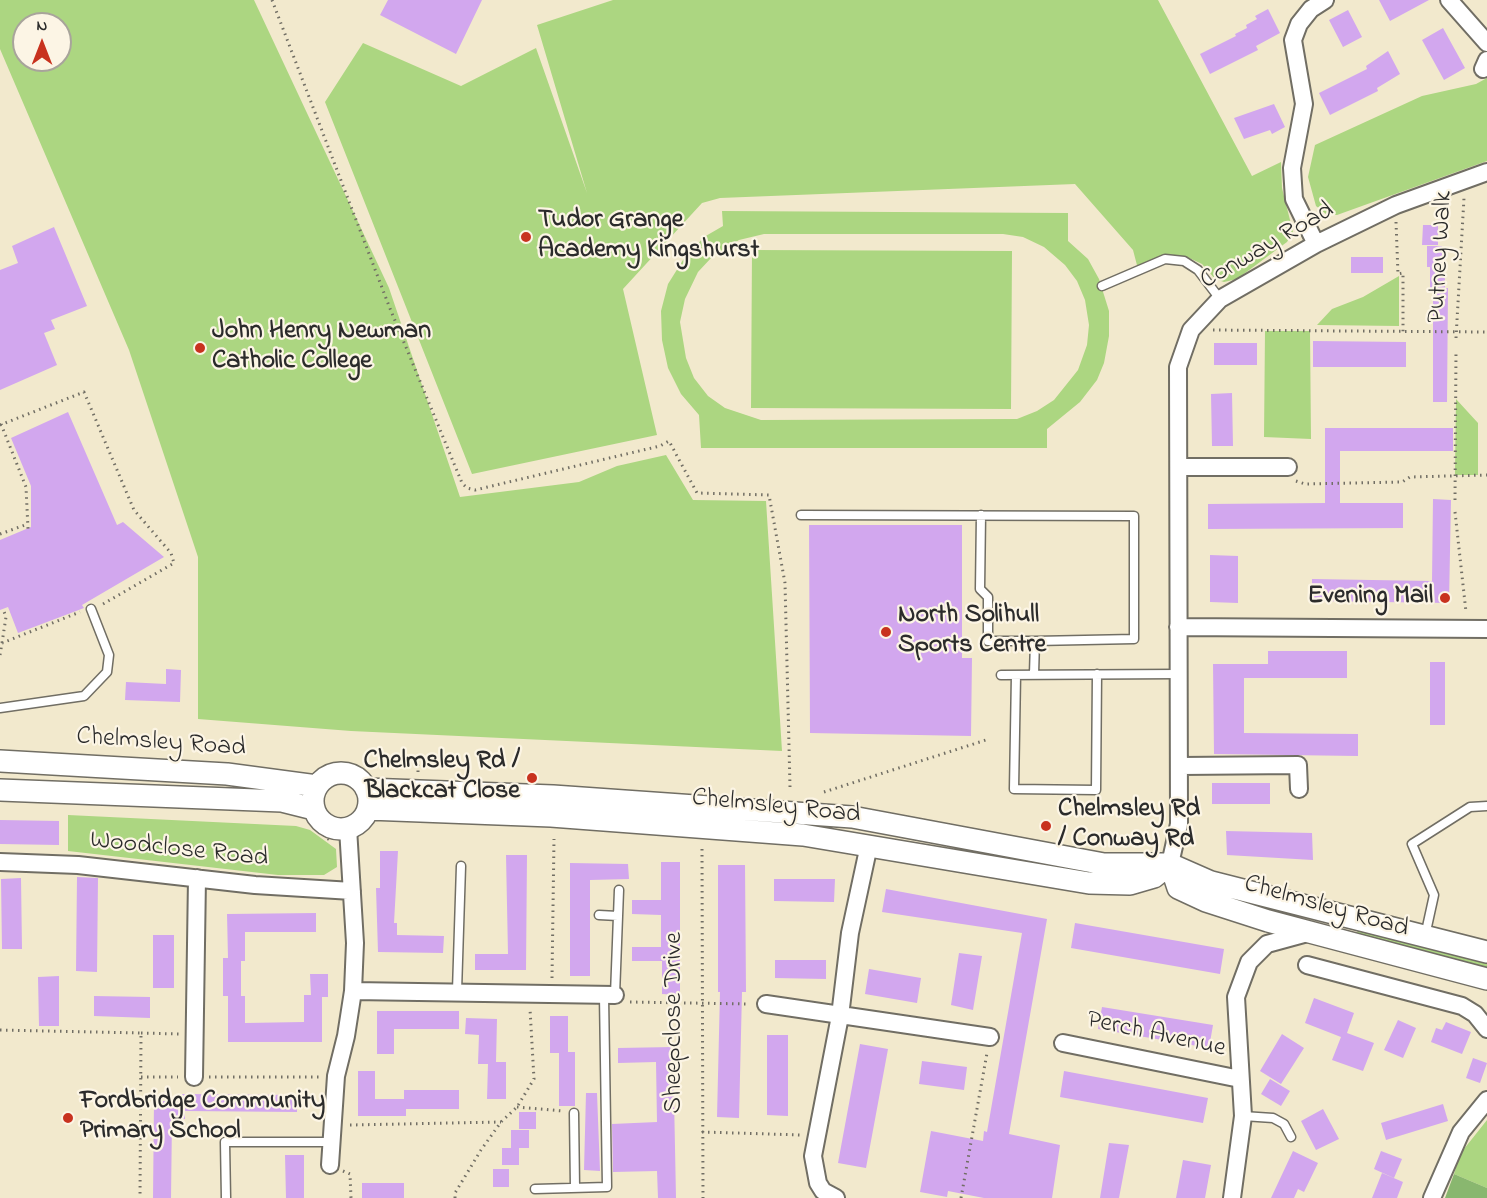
<!DOCTYPE html>
<html>
<head>
<meta charset="utf-8">
<style>
  body { margin:0 }
  #map { position:relative; width:1487px; height:1198px; overflow:hidden; background:#f2e9cd; font-family:"Indie Flower",sans-serif }
  canvas { display:block }
  .north { position:absolute; left:12px; top:12px; width:60px; height:60px; box-sizing:border-box; background:#fcf5e5; border:2px solid #a8a49b; border-radius:50%; rotate:0deg; font-size:16px; font-weight:700; line-height:24px; text-align:center; color:#2b2b2b }
  .north::after { content:''; display:block; margin:auto; width:21px; height:27px; background:#c8321e; clip-path:polygon(50% 0,100% 100%,50% 72%,0 100%) }
</style>
</head>
<body>
<div id="map">
<canvas width="1487" height="1198"></canvas>
<div class="north">N</div>
</div>
<script>
const c = document.querySelector('canvas').getContext('2d');
c.lineJoin = 'round';
function fillPath(path, color) {
  c.fillStyle = color;
  c.fill(path, 'evenodd');
}
function toPath(rows) {
  const path = new Path2D();
  for (const r of rows) {
    if (r.length === 3) {
      path.moveTo(r[0] + r[2], r[1]);
      path.arc(r[0], r[1], r[2], 0, 2 * Math.PI);
      continue;
    }
    path.moveTo(r[0], r[1]);
    for (let i = 2; i < r.length; i += 2) path.lineTo(r[i], r[i + 1]);
  }
  return path;
}
function strokePath(path, color, width, dash) {
  c.strokeStyle = color;
  c.lineWidth = width;
  c.lineCap = dash ? 'butt' : 'round';
  c.setLineDash(dash || []);
  c.stroke(path);
}
function write(font, color, halo, rows, align = 'center') {
  c.font = font + ' "Indie Flower",sans-serif';
  c.lineWidth = 4.5;
  c.setLineDash([]);
  c.textBaseline = 'middle';
  c.strokeStyle = halo;
  c.fillStyle = color;
  for (const [text, x, y, turn = 0] of rows) {
    c.save();
    c.translate(x, y);
    c.rotate((+turn || 0) * Math.PI / 180);
    c.textAlign = isNaN(turn) ? turn : align;
    if (halo) c.strokeText(text, 0, 0);
    c.fillText(text, 0, 0);
    c.restore();
  }
}
const green = toPath([
  [0,0,254,0,389,288,460,497,579,482,617,466,666,455,693,500,766,501,782,751,351,731,198,719,198,557,129,350,0,49],
  [24,24,60,24,60,60,24,60],
  [613,0,1158,0,1252,176,1281,162,1282,188,1293,232,1287,242,1237,279,1224,282,1215,279,1202,264,1187,257,1164,255,1138,269,1133,250,1075,184,720,198,702,203,623,289,657,435,472,474,325,102,363,43,461,86,536,48,587,193,537,25],
  [1487,78,1487,161,1337,215,1326,214,1316,206,1308,177,1315,145,1422,96,1476,84],
  [722,211,1068,213,1068,241,1088,259,1099,279,1109,311,1109,336,1104,363,1097,380,1080,402,1047,429,1047,448,701,448,699,415,681,394,668,368,662,340,661,311,668,284,683,260,704,237,723,226],
  [764,234,1003,234,1023,237,1044,247,1065,265,1077,281,1085,300,1089,325,1087,345,1078,370,1054,400,1037,411,1017,419,761,420,725,408,708,396,694,378,686,358,680,322,685,299,698,272,712,257,739,240],
  [752,250,1012,251,1011,409,751,408],
  [1399,276,1399,326,1317,325,1332,309,1363,297],
  [1265,331,1310,331,1311,439,1264,437],
  [1456,399,1478,423,1478,475,1455,475],
  [68,815,296,826,310,830,336,849,337,867,324,875,278,875,68,851],
  [1359,928,1487,960,1487,968,1356,935],
  [1487,1120,1487,1188,1454,1174,1460,1154]
]);
const forest = toPath([
  [1454,1174,1487,1188,1487,1198,1445,1198]
]);
const building = toPath([
  [388,0,482,0,456,54,380,15],
  [1379,0,1429,0,1390,21],
  [1268,9,1280,33,1256,46,1258,50,1210,74,1200,54,1236,36,1235,34,1247,28,1246,25,1257,19,1255,16],
  [1348,10,1362,37,1343,47,1329,20],
  [1443,28,1465,68,1444,80,1422,40],
  [1388,51,1400,74,1377,88,1378,91,1330,115,1319,93,1367,69,1366,66],
  [1274,104,1285,127,1272,134,1270,130,1244,139,1234,118],
  [1423,225,1438,225,1438,245,1422,245],
  [54,227,87,306,51,320,55,329,44,333,57,365,0,390,0,270,18,263,12,246],
  [1427,246,1442,246,1442,267,1445,267,1445,288,1448,288,1447,402,1433,402,1433,288,1430,288,1430,267,1427,267],
  [1351,257,1383,257,1383,273,1351,273],
  [1313,341,1406,342,1406,367,1313,367],
  [1214,343,1257,343,1257,365,1214,365],
  [1232,393,1233,446,1212,446,1211,394],
  [68,412,117,525,123,522,164,557,82,605,84,608,18,633,8,607,0,610,0,540,31,527,31,486,11,438],
  [1325,428,1453,428,1453,451,1340,451,1340,503,1403,503,1403,528,1208,529,1208,504,1325,503],
  [1433,499,1451,500,1449,603,1312,601,1312,579,1432,581],
  [809,525,962,525,962,658,972,658,971,736,810,733],
  [1210,555,1238,556,1238,603,1210,602],
  [1268,651,1347,651,1347,678,1244,678,1244,733,1358,734,1358,756,1214,754,1213,664,1268,664],
  [1430,662,1445,662,1445,725,1430,725],
  [166,669,181,670,180,702,125,700,126,682,166,684],
  [1212,783,1270,783,1270,804,1212,804],
  [0,820,59,821,59,845,0,844],
  [1226,831,1312,833,1313,860,1227,855],
  [380,851,398,851,394,923,397,923,397,935,444,936,443,953,378,952,376,888,380,888],
  [506,855,527,855,526,970,475,970,475,954,508,954],
  [661,862,680,862,680,995,662,994,662,961,632,961,632,947,661,947,661,915,632,914,632,900,661,900],
  [570,863,628,864,629,879,590,880,590,976,570,976],
  [718,865,745,865,746,992,742,992,739,1118,717,1117,720,992,718,992],
  [77,877,98,878,97,972,76,971],
  [21,878,22,949,2,949,1,879],
  [774,879,835,879,834,902,774,901],
  [886,889,1047,919,1009,1134,1060,1145,1052,1198,984,1198,948,1191,947,1197,920,1192,931,1131,983,1141,984,1131,987,1132,1022,933,882,912],
  [316,913,316,932,245,932,245,961,241,961,241,996,245,996,245,1023,304,1022,304,995,311,995,310,974,328,974,328,997,322,997,322,1042,228,1042,228,996,223,996,223,958,228,958,227,914],
  [1075,923,1224,949,1220,974,1071,948],
  [153,935,174,935,174,988,153,988],
  [959,953,982,956,973,1010,951,1005],
  [775,960,826,960,826,979,775,978],
  [869,969,921,978,917,1003,865,994],
  [59,976,59,1026,39,1026,38,977],
  [94,996,150,997,150,1018,94,1016],
  [1314,998,1354,1013,1347,1033,1374,1043,1363,1071,1332,1060,1341,1037,1305,1023],
  [1102,1007,1213,1025,1209,1048,1098,1029],
  [377,1011,459,1011,459,1029,394,1029,394,1054,377,1054],
  [550,1016,568,1016,568,1052,575,1052,575,1106,559,1106,559,1053,550,1053],
  [466,1018,497,1019,496,1062,506,1062,506,1099,487,1099,488,1064,478,1064,479,1035,465,1034],
  [1398,1020,1416,1028,1403,1058,1384,1050],
  [1446,1022,1471,1032,1462,1054,1431,1042,1436,1028,1442,1030],
  [1282,1034,1304,1048,1281,1084,1260,1071],
  [767,1035,788,1035,788,1116,767,1115],
  [860,1044,888,1049,866,1168,838,1163],
  [673,1047,676,1198,658,1198,657,1171,613,1172,612,1124,657,1122,656,1062,618,1063,618,1048],
  [1473,1058,1487,1063,1480,1083,1466,1078],
  [922,1061,967,1067,964,1090,919,1084],
  [358,1071,375,1071,375,1099,404,1099,404,1090,459,1090,459,1109,406,1109,406,1116,358,1116],
  [1064,1071,1208,1098,1203,1123,1060,1097],
  [1270,1079,1290,1091,1281,1106,1261,1094],
  [586,1093,597,1093,600,1171,584,1170],
  [182,1094,297,1095,297,1112,185,1111,185,1119,172,1119,171,1198,153,1198,154,1101,182,1101],
  [1443,1104,1448,1121,1386,1140,1381,1123],
  [1323,1109,1339,1139,1316,1150,1301,1121],
  [519,1112,536,1112,536,1129,519,1129],
  [511,1130,529,1130,529,1148,511,1148],
  [1109,1143,1129,1145,1119,1198,1100,1198],
  [502,1148,519,1148,519,1165,502,1165],
  [1293,1151,1318,1163,1304,1192,1298,1189,1294,1198,1271,1198],
  [1381,1151,1402,1159,1394,1178,1374,1169],
  [285,1155,304,1155,304,1198,286,1198],
  [1183,1160,1211,1165,1205,1198,1176,1198],
  [493,1169,509,1169,509,1187,493,1187],
  [1382,1173,1403,1182,1397,1198,1372,1198],
  [362,1183,404,1183,404,1198,362,1198]
]);
const path = toPath([
  [272,0,389,306,462,483,467,488,475,490,660,446,669,441,697,493,769,495,785,583,790,787],
  [1396,222,1398,274,1403,273,1403,332],
  [1213,330,1487,332],
  [1456,338,1464,198],
  [1,424,26,487,28,529],
  [0,425,84,392,134,510,171,553,174,563,103,604],
  [1296,481,1305,484,1402,482,1410,477,1487,475],
  [1455,500,1456,350],
  [1455,512,1466,612],
  [0,534,28,524],
  [2,643,6,617,3,609],
  [0,655,2,643,80,612],
  [418,772,418,762],
  [824,792,986,740],
  [314,827,332,842],
  [702,849,703,1198],
  [552,978,554,839],
  [630,1002,749,1004],
  [0,1030,141,1033,140,1198],
  [141,1033,179,1034],
  [141,1077,178,1077],
  [209,1077,319,1077],
  [517,1107,563,1111],
  [350,1125,501,1122],
  [702,1132,802,1135],
  [343,1171,350,1174,351,1198],
  [455,1198,455,1193,481,1150,501,1122,517,1107,534,1079,530,1009],
  [961,1198,987,1053]
]);
const service = toPath([
  [1102,286,1165,259,1184,261,1198,270,1220,299],
  [801,515,1134,516,1134,639,1035,641,1034,674],
  [981,515,980,589,988,597,988,641,1035,641],
  [1001,675,1179,674],
  [1016,675,1014,789,1096,790,1097,674],
  [0,708,84,696,107,672,109,655,91,609],
  [599,915,618,916],
  [1425,936,1434,895,1412,844,1470,807,1487,806],
  [457,991,461,866],
  [615,995,619,890],
  [574,1113,575,1188],
  [1243,1116,1273,1118,1284,1124,1291,1137],
  [535,1189,607,1187,604,996],
  [226,1198,225,1142,332,1142]
]);
const minor = toPath([
  [1449,0,1487,43],
  [1483,69,1487,60],
  [1316,244,1294,199,1292,168,1304,104,1293,40,1299,24,1311,9,1325,0],
  [1179,467,1288,467],
  [1178,627,1487,629],
  [1180,766,1298,765,1299,789],
  [0,862,78,865,255,885,352,891],
  [1170,864,1179,824,1178,367,1191,330,1220,299,1316,244,1396,205,1487,172],
  [1307,965,1462,1006,1475,1014,1487,1029],
  [353,991,615,995],
  [766,1004,990,1037],
  [1063,1043,1240,1079],
  [194,1077,197,878],
  [330,1165,336,1076,346,1036,353,991,355,943,348,828],
  [836,1198,823,1191,818,1183,813,1156,840,1016,850,933,869,845],
  [1232,1198,1243,1116,1236,997,1249,962,1267,944,1311,932],
  [1432,1198,1461,1132,1487,1100]
]);
const tertiary = toPath([
  [0,761,227,774,317,786],
  [341,801,28],
  [366,789,553,796,852,817,1104,864,1170,864,1211,882,1487,952],
  [0,790,282,801,314,809],
  [368,809,551,816,803,835,1089,883,1130,884,1154,877,1170,864,1178,888,1206,901,1268,921,1487,979]
]);
const markers = [
  [526,237,6,"#c8321e"],
  [200,348,6,"#c8321e"],
  [1445,598,6,"#c8321e"],
  [886,632,6,"#c8321e"],
  [532,778,6,"#c8321e"],
  [1046,826,6,"#c8321e"],
  [68,1118,6,"#c8321e"]
];
const poiNames = [
  ["Tudor Grange",538,222],
  ["Academy Kingshurst",538,252],
  ["John Henry Newman",212,333],
  ["Catholic College",212,363],
  ["Evening Mail",1433,598,"right"],
  ["North Solihull",898,617],
  ["Sports Centre",898,647],
  ["Chelmsley Rd /",520,763,"right"],
  ["Blackcat Close",520,793,"right"],
  ["Chelmsley Rd",1058,811],
  ["/ Conway Rd",1058,841],
  ["Fordbridge Community",80,1103],
  ["Primary School",80,1133]
];
const streetNames = [
  ["Conway Road",1268,247,-30],
  ["Putney Walk",1442,257,-87],
  ["Chelmsley Road",161,744,4],
  ["Chelmsley Road",776,808,6],
  ["Woodclose Road",179,851,6],
  ["Chelmsley Road",1326,908,16],
  ["Sheepclose Drive",676,1023,-90],
  ["Perch Avenue",1156,1036,12]
];
fillPath(green, '#acd681');
fillPath(forest, '#89b76f');
fillPath(building, '#d2a7ee');
strokePath(service, '#716e64', 11);
strokePath(minor, '#716e64', 20);
strokePath(tertiary, '#716e64', 24);
strokePath(path, '#716e64', 3, [1.5, 4.5]);
strokePath(service, '#fff', 8);
strokePath(minor, '#fff', 16);
strokePath(tertiary, '#fff', 21);
for (const [x, y, r, color] of markers) {
  const dot = new Path2D();
  dot.arc(x, y, r, 0, 2 * Math.PI);
  c.fillStyle = color;
  c.fill(dot);
  strokePath(dot, '#fcf5e5', 2);
}
write('bold 26px', '#2b2b2b', '#fcf5e5', poiNames, 'left');
write('26px', '#2b2b2b', '#fcf5e5', streetNames);
</script>
</body>
</html>
